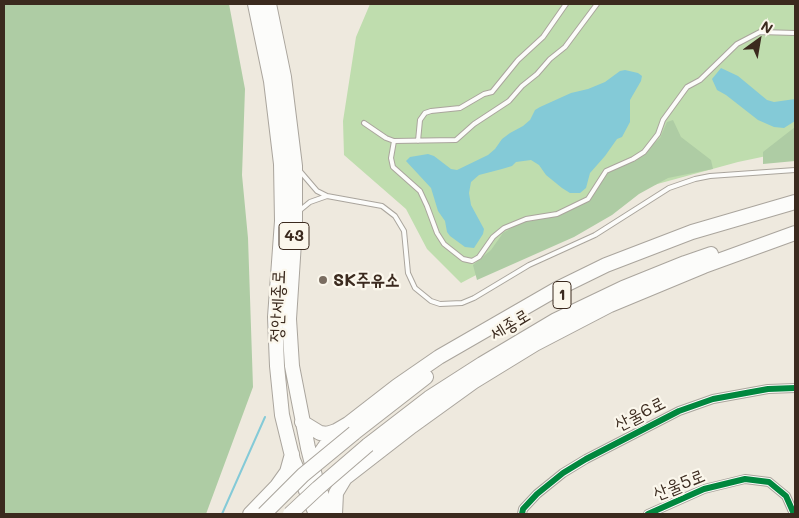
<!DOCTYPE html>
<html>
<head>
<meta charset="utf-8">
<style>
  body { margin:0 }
  #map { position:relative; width:799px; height:518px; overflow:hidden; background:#eee9de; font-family:Mali,sans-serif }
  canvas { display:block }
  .frame { position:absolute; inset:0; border:5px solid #3b2a1e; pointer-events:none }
  .north { position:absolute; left:734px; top:15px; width:50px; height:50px; -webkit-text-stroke:4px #fbf7ec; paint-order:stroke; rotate:32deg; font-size:14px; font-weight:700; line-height:20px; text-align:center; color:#3b2a1e }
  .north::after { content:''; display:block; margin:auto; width:18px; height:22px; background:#3b2a1e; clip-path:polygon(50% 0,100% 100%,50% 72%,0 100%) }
</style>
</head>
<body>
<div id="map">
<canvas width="799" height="518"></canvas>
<div class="frame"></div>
<div class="north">N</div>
</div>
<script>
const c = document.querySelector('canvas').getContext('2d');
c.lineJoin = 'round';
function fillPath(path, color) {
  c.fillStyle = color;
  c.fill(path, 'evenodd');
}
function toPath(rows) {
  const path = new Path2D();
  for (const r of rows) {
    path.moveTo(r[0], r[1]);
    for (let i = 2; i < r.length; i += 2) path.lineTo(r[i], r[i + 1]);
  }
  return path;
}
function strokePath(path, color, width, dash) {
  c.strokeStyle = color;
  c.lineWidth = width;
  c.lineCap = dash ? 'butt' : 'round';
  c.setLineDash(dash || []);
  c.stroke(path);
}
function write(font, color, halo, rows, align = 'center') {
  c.font = font + ' Mali,"Poor Story",sans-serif';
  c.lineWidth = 4.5;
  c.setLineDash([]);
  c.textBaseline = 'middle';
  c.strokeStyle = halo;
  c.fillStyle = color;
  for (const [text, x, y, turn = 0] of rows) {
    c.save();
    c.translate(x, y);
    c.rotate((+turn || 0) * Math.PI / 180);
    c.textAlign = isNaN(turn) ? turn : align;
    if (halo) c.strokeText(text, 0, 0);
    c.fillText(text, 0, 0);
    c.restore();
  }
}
const green = toPath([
  [370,4,795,4,795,150,738,162,639,189,461,283,427,249,406,209,344,155,343,121,356,37]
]);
const forest = toPath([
  [4,4,229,4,245,89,242,175,248,238,253,387,206,514,4,514],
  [673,120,681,137,711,160,713,169,668,178,639,194,612,215,574,237,477,280,473,265,491,250,503,233,522,222,545,217,557,216,585,203,598,181,608,170,645,152,660,138,667,122],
  [795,127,795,161,763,164,763,152]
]);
const water = toPath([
  [721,68,738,76,767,100,774,102,795,99,795,121,784,128,774,127,758,120,726,95,717,90,712,79],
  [625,70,638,73,642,76,641,81,630,100,630,122,622,137,617,139,605,156,590,173,586,188,580,193,570,193,562,188,546,175,539,165,531,160,516,162,512,166,502,169,479,175,471,182,469,193,471,205,484,229,483,234,474,248,465,247,450,236,447,232,445,221,438,211,431,188,406,161,410,157,428,154,434,156,451,169,457,170,488,155,495,149,502,139,510,133,523,126,530,120,535,110,540,107,571,93,588,89,605,82,620,71]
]);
const stream = toPath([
  [222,514,265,417]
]);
const service = toPath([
  [364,123,386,138,394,141,456,140,474,124,509,101,522,86,537,74,550,59,565,47,597,4],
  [394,141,391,158,393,167,420,191,427,206,437,233,444,244,463,259,472,261,479,257,493,237,504,228,526,219,557,214,588,199,606,171,633,159,644,152,658,134,663,120,687,87,700,80,737,44,760,32,795,33],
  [418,141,420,120,425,113,431,111,460,108,484,94,492,92,518,60,543,37,566,4],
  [299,170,317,191,327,196,382,206,395,216,404,231,408,273,415,288,431,301,440,304,462,303,474,298,529,265,595,235,669,188,695,179,710,176,795,170],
  [299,211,310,202,327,196]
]);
const minor = toPath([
  [522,514,523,509,537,494,563,473,586,459,679,411,713,399,768,389,795,388],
  [648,514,704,489,745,479,769,482,786,496,794,514]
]);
const trunk = toPath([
  [255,4,271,81,281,164,282,221,275,317,277,366,282,415,293,460,316,514],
  [269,4,284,77,295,166,295,227,289,319,292,366,308,448,317,484,330,514],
  [302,422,320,433,327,434,336,431,348,424,397,386,439,357,557,289,606,265,692,232,795,202],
  [354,433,426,377],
  [368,445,429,398,482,364,556,320,623,288,685,263,711,254],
  [313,468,319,455,336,431],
  [250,514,277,486,287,472,292,454],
  [335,514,336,493,345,478,412,426,473,382,535,344,610,305,704,266,795,233]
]);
const trunkBridge = toPath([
  [264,514,303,475,354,433],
  [290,514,318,488,368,445]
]);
const cycleway = toPath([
  [522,514,523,509,537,494,563,473,586,459,679,411,713,399,768,389,795,388],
  [648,514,704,489,745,479,769,482,786,496,794,514]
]);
const markers = [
  [323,280,5,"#7a6d61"]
];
const shields = [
  [294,236,30],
  [562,295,18]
];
const shieldNames = [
  ["43",294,236],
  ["1",562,295]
];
const poiNames = [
  ["SK주유소",333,280]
];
const streetNames = [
  ["정안세종로",278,306,-88],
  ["세종로",510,325,-31],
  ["산울6로",640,414,-27],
  ["산울5로",679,485,-22]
];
fillPath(green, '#bfddae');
fillPath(forest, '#aecca4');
fillPath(water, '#84cad7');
strokePath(stream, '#84cad7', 2);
strokePath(service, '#aaa59d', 6);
strokePath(minor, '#aaa59d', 10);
strokePath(trunk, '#aaa59d', 16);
strokePath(service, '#fcfcfa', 4);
strokePath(minor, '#fcfcfa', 8);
strokePath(trunk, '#fcfcfa', 14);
strokePath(trunkBridge, '#aaa59d', 16, []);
strokePath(trunkBridge, '#fcfcfa', 14);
strokePath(cycleway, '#00873e', 6);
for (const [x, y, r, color] of markers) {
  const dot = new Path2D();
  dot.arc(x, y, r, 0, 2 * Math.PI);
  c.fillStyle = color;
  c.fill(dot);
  strokePath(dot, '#fbf7ec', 2);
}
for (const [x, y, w] of shields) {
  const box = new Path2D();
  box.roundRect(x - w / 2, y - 13.5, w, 27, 4);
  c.fillStyle = '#fbf7ec';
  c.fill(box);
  strokePath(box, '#3b2a1e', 1);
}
write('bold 16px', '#3b2a1e', null, shieldNames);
write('bold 18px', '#3b2a1e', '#fbf7ec', poiNames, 'left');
write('18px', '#3b2a1e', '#fbf7ec', streetNames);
</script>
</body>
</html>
